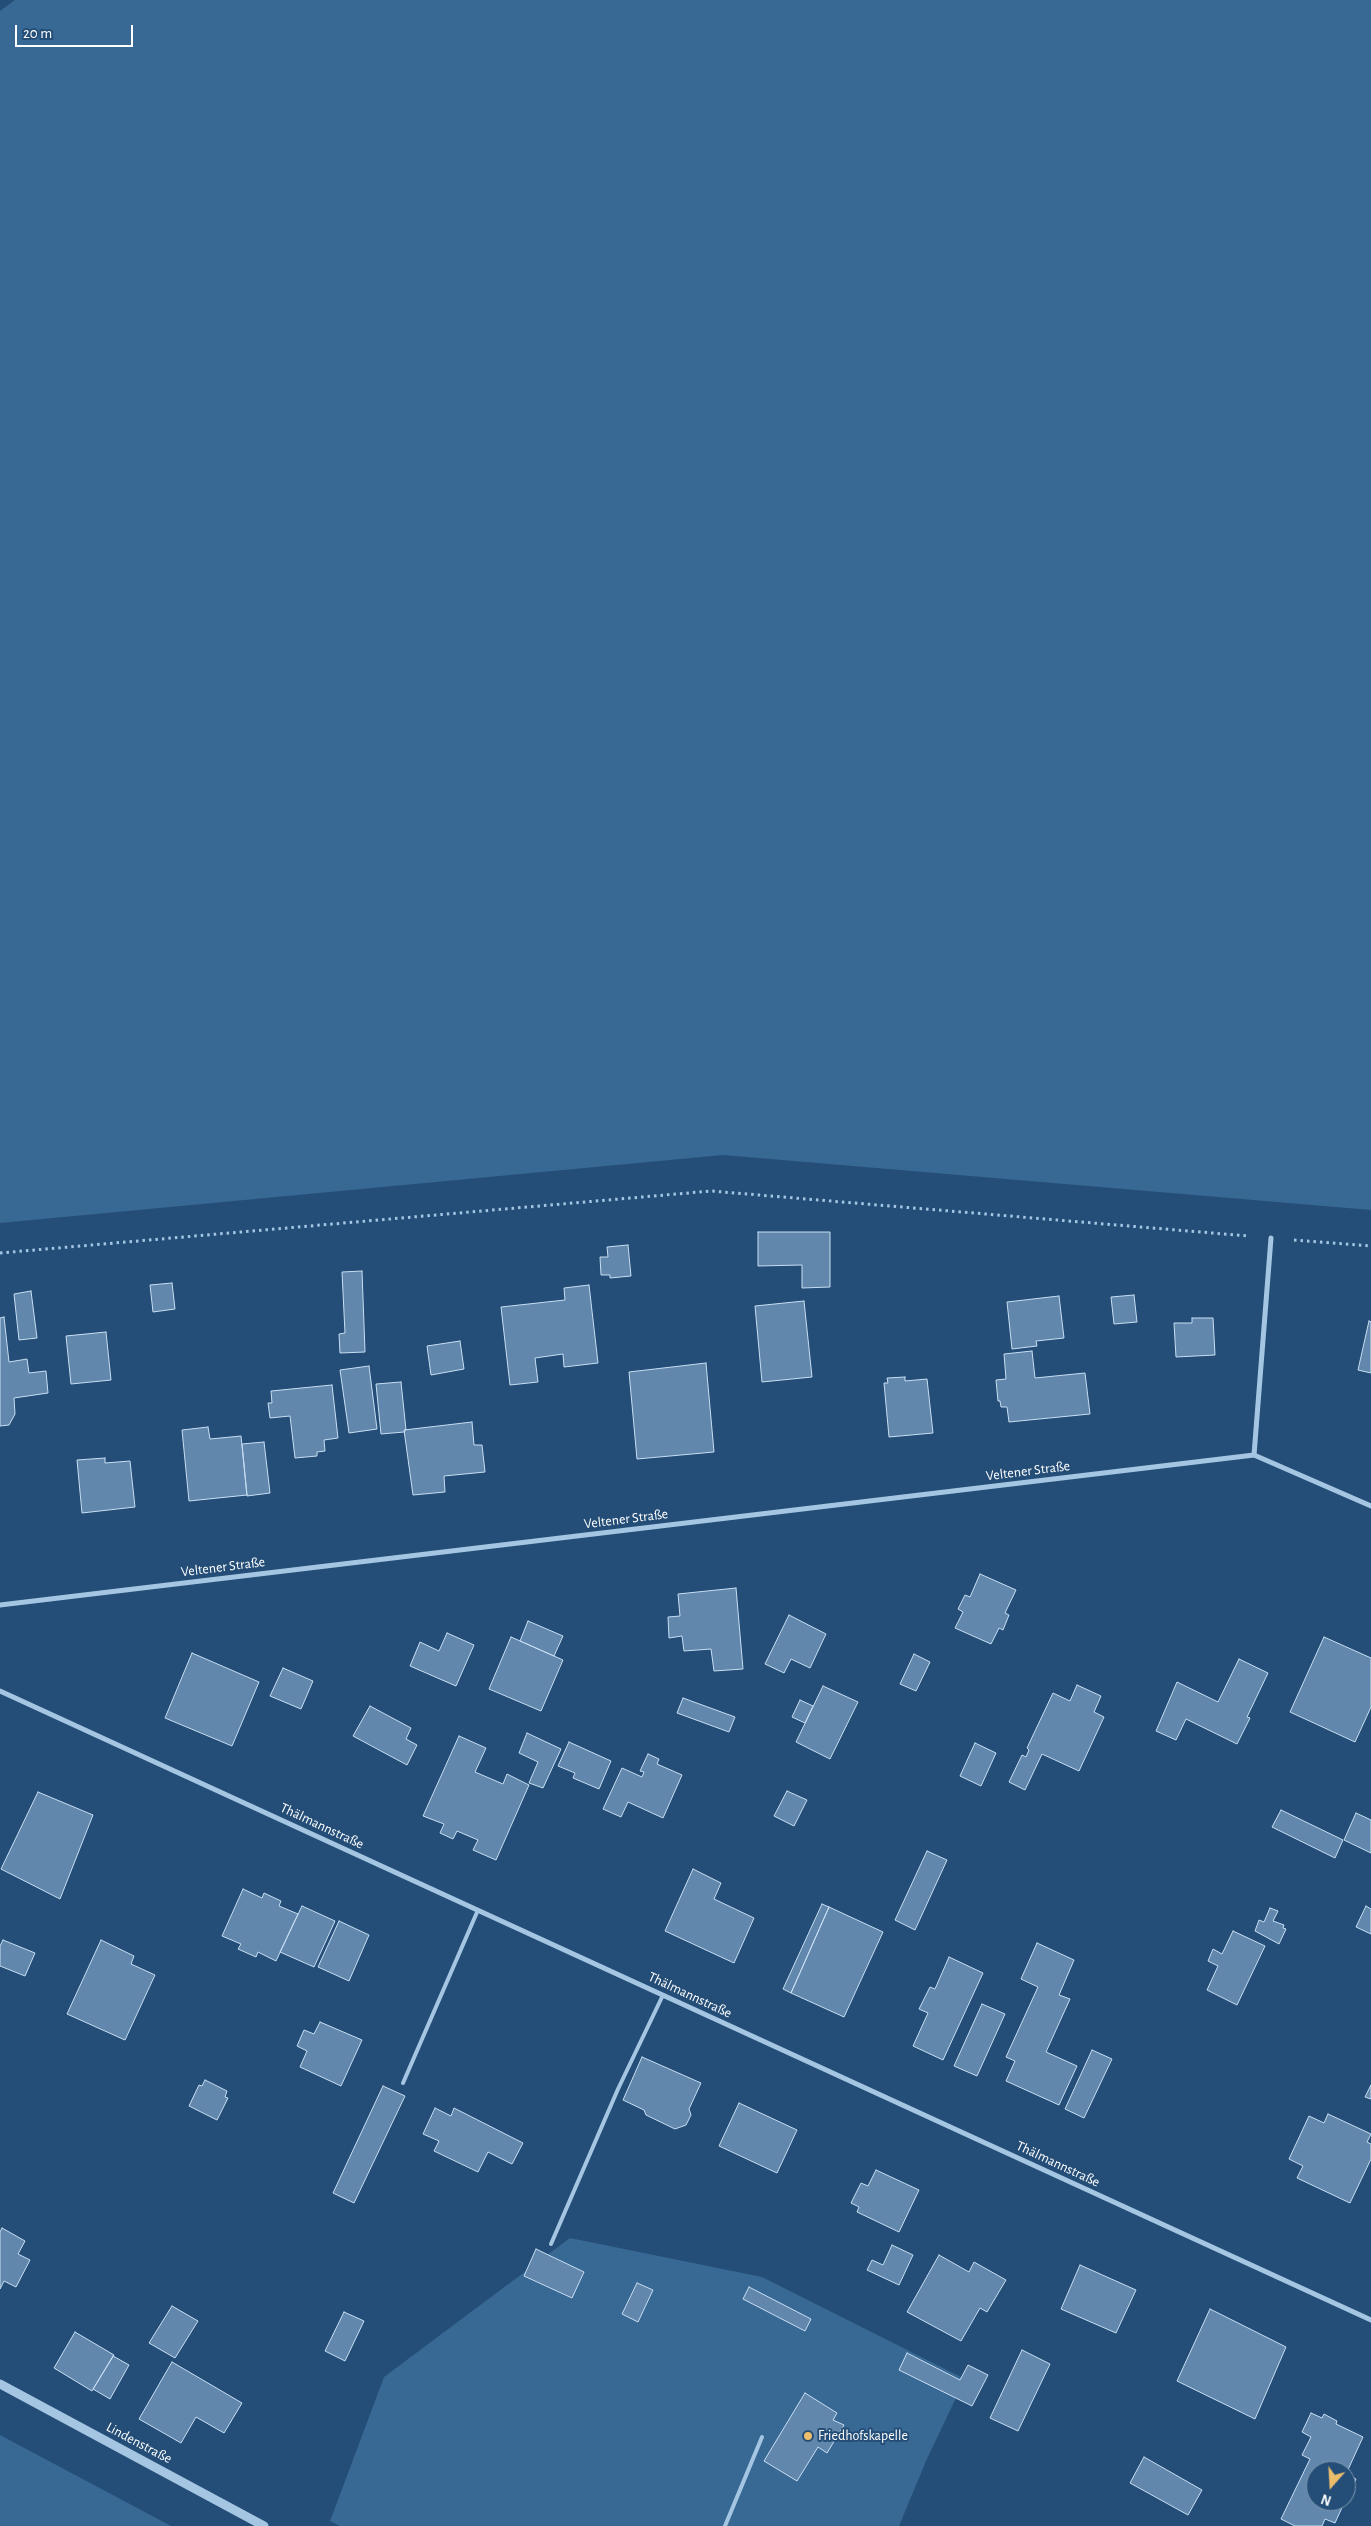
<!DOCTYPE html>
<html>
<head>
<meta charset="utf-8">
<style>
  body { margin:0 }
  #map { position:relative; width:1371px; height:2526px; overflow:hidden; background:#244e77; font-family:"Alegreya Sans",sans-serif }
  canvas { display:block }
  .north { position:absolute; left:1306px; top:2461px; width:50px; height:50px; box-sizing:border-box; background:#244e77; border:1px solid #7c95ad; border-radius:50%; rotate:199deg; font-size:14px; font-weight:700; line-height:20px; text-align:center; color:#fff }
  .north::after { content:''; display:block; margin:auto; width:18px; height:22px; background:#ecbd6a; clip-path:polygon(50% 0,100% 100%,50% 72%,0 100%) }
  .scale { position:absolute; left:15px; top:25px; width:118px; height:22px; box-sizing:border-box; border:2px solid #fff; border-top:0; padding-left:6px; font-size:15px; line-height:18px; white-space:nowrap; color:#fff; -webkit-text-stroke:4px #244e77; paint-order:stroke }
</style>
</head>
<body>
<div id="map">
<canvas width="1371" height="2526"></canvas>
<div class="north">N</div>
<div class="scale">20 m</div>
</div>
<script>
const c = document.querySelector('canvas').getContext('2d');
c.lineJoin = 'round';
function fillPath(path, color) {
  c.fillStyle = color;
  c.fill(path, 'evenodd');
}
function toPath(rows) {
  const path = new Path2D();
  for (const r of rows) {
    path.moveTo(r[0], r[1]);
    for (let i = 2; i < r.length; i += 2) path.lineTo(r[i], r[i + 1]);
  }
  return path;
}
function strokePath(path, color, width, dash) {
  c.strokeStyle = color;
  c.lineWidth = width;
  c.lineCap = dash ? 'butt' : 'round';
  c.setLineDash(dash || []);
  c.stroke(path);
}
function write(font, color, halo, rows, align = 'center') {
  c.font = font + ' "Alegreya Sans",sans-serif';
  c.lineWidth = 4;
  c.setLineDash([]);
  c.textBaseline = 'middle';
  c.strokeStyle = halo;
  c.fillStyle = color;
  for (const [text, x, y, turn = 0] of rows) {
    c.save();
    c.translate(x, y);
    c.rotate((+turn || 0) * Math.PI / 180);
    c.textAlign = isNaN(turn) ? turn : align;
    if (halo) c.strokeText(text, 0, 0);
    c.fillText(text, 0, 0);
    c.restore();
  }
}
const green = toPath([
  [15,0,1371,0,1371,1210,723,1155,0,1223,0,11],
  [570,2238,762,2277,965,2379,926,2461,899,2526,340,2526,330,2521,384,2377],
  [0,2435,171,2526,0,2526]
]);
const building = toPath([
  [758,1232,830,1232,830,1287,802,1288,802,1265,758,1266,758,1232],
  [628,1245,631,1276,610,1278,610,1275,601,1275,600,1257,608,1257,607,1247,628,1245],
  [362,1271,365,1352,340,1353,339,1334,345,1333,342,1272,362,1271],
  [172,1283,175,1309,153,1312,150,1285,172,1283],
  [589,1285,598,1363,564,1367,563,1354,535,1358,538,1382,510,1385,501,1307,565,1300,564,1288,589,1285],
  [31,1291,37,1338,19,1340,14,1294,31,1291],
  [1134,1295,1137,1322,1114,1324,1111,1297,1134,1295],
  [1059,1296,1064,1338,1036,1341,1037,1346,1012,1349,1007,1302,1059,1296],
  [804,1301,812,1377,762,1382,755,1306,804,1301],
  [4,1317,9,1362,27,1359,29,1373,46,1371,48,1393,14,1398,15,1414,9,1425,0,1426,0,1318,4,1317],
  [1192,1318,1213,1318,1215,1355,1176,1357,1174,1323,1192,1323,1192,1318],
  [1369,1321,1371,1322,1371,1373,1358,1370,1369,1321],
  [106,1332,111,1380,71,1384,66,1336,106,1332],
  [460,1341,464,1369,431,1375,427,1346,460,1341],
  [1032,1351,1035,1378,1085,1373,1090,1414,1009,1422,1007,1407,1001,1407,1000,1401,998,1401,996,1380,1006,1379,1004,1354,1032,1351],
  [706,1363,714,1452,637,1459,629,1372,706,1363],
  [369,1366,377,1429,349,1433,340,1370,369,1366],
  [905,1377,905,1381,927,1379,933,1433,889,1437,884,1383,888,1383,887,1378,905,1377],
  [401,1382,406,1430,404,1432,381,1434,376,1384,401,1382],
  [332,1385,338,1438,324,1440,325,1451,317,1452,317,1456,295,1458,290,1416,270,1418,268,1403,272,1403,271,1391,332,1385],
  [472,1422,474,1445,482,1445,485,1472,444,1476,445,1492,413,1495,404,1430,472,1422],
  [208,1427,210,1439,241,1436,247,1495,189,1501,182,1430,208,1427],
  [264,1442,270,1493,247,1496,242,1444,264,1442],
  [105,1458,105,1463,130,1461,135,1507,82,1513,77,1460,105,1458],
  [980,1574,1016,1590,1005,1613,1009,1615,1003,1630,999,1628,991,1644,955,1628,963,1612,958,1609,965,1595,970,1597,980,1574],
  [736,1588,743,1669,714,1671,711,1649,684,1651,682,1636,669,1638,668,1617,680,1616,678,1594,736,1588],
  [789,1615,826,1634,810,1668,791,1659,784,1673,765,1664,789,1615],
  [528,1621,563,1636,554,1656,520,1641,528,1621],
  [447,1633,474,1645,456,1686,410,1666,420,1642,439,1651,447,1633],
  [511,1637,563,1660,541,1711,489,1689,511,1637],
  [1324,1637,1371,1658,1371,1707,1355,1742,1290,1712,1324,1637],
  [192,1653,259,1682,232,1746,165,1718,192,1653],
  [914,1654,930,1662,916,1691,900,1684,914,1654],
  [1239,1659,1268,1673,1247,1717,1250,1718,1237,1744,1186,1719,1176,1740,1156,1731,1177,1682,1218,1702,1239,1659],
  [283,1668,313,1681,301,1709,270,1696,283,1668],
  [1077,1685,1101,1696,1094,1712,1104,1717,1079,1771,1042,1754,1025,1790,1009,1782,1022,1755,1026,1757,1029,1750,1027,1748,1053,1693,1070,1701,1077,1685],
  [823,1686,858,1702,830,1759,796,1742,823,1686],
  [683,1698,735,1717,729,1732,677,1713,683,1698],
  [800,1700,813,1706,805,1723,792,1717,800,1700],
  [370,1706,411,1728,406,1739,417,1745,407,1765,353,1736,370,1706],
  [527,1733,561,1749,543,1788,529,1783,538,1762,519,1753,527,1733],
  [459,1736,486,1748,475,1772,503,1784,507,1774,529,1785,496,1860,473,1850,478,1840,457,1831,453,1839,440,1833,444,1824,423,1816,459,1736],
  [569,1742,611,1761,599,1789,573,1778,575,1773,558,1766,569,1742],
  [975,1743,996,1753,981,1786,960,1776,975,1743],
  [648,1754,659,1759,657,1764,682,1775,663,1818,628,1802,621,1817,603,1809,622,1768,642,1777,644,1772,640,1771,648,1754],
  [787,1791,807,1800,794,1826,774,1816,787,1791],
  [38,1792,93,1815,60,1899,1,1869,38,1792],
  [1281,1810,1343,1840,1335,1858,1272,1827,1281,1810],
  [1356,1813,1371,1820,1371,1853,1344,1840,1356,1813],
  [927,1851,947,1860,915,1930,895,1920,927,1851],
  [693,1869,721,1883,714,1899,754,1918,734,1963,665,1931,693,1869],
  [243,1889,262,1898,264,1893,281,1901,279,1906,298,1914,276,1961,258,1952,256,1957,238,1949,241,1944,222,1936,243,1889],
  [822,1904,829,1907,791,1993,783,1989,822,1904],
  [302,1906,335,1921,314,1967,280,1952,302,1906],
  [1366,1906,1371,1909,1371,1934,1356,1927,1366,1906],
  [829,1907,883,1932,844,2017,791,1993,829,1907],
  [1270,1908,1278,1911,1273,1921,1284,1925,1283,1928,1286,1929,1279,1944,1255,1931,1259,1920,1264,1922,1270,1908],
  [339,1921,369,1935,349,1981,318,1967,339,1921],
  [1233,1931,1265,1946,1237,2005,1207,1990,1218,1966,1208,1961,1213,1949,1222,1954,1233,1931],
  [3,1940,35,1953,25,1976,0,1966,0,1946,3,1940],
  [101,1940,134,1956,131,1964,155,1975,125,2040,67,2014,101,1940],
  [1037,1943,1074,1960,1059,1995,1070,1999,1046,2052,1077,2066,1059,2105,1006,2081,1015,2061,1006,2057,1038,1987,1021,1979,1037,1943],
  [949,1957,983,1973,943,2060,913,2046,928,2013,919,2009,930,1987,935,1989,949,1957],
  [982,2004,1005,2014,977,2076,954,2066,982,2004],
  [320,2022,362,2040,341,2086,300,2067,307,2051,297,2046,304,2030,314,2034,320,2022],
  [1092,2050,1112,2059,1084,2118,1065,2109,1092,2050],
  [642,2057,701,2083,689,2109,691,2115,686,2125,675,2129,646,2115,644,2110,623,2100,642,2057],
  [205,2080,227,2091,225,2097,228,2098,217,2120,189,2106,199,2085,202,2086,205,2080],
  [1371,2085,1371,2099,1365,2097,1371,2085],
  [383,2086,405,2096,354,2203,333,2193,383,2086],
  [739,2103,797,2130,777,2173,719,2146,739,2103],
  [435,2108,451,2116,454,2108,523,2143,512,2164,488,2152,478,2172,434,2151,439,2141,423,2134,435,2108],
  [1328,2114,1371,2134,1367,2142,1371,2144,1371,2159,1350,2203,1297,2178,1303,2166,1289,2159,1309,2116,1324,2123,1328,2114],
  [876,2170,919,2190,899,2232,857,2212,859,2207,851,2203,861,2183,868,2186,876,2170],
  [2,2228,25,2241,18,2254,30,2260,16,2287,4,2281,0,2289,0,2232,2,2228],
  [892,2245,913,2255,899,2285,867,2270,872,2260,883,2265,892,2245],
  [536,2249,584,2272,572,2298,524,2276,536,2249],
  [939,2255,969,2272,974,2262,1006,2280,987,2312,980,2308,961,2341,907,2312,939,2255],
  [1080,2265,1136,2290,1116,2333,1061,2309,1080,2265],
  [637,2283,653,2290,638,2322,622,2314,637,2283],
  [749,2287,811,2319,805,2331,743,2299,749,2287],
  [172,2306,198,2321,175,2358,149,2343,172,2306],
  [1210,2309,1286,2347,1255,2419,1177,2381,1210,2309],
  [344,2312,364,2321,345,2361,325,2351,344,2312],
  [75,2332,114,2355,92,2391,54,2368,75,2332],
  [1022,2350,1050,2364,1018,2431,990,2418,1022,2350],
  [907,2353,960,2380,968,2365,988,2375,972,2406,899,2370,907,2353],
  [113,2356,129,2365,110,2399,93,2389,113,2356],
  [172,2362,242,2403,224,2433,196,2417,181,2443,139,2419,172,2362],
  [805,2393,837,2413,833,2420,844,2425,827,2453,818,2447,797,2481,764,2461,805,2393],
  [1311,2413,1322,2418,1324,2414,1337,2421,1336,2424,1363,2437,1346,2474,1346,2471,1316,2471,1316,2501,1345,2501,1335,2523,1325,2519,1322,2526,1295,2526,1281,2519,1310,2459,1302,2455,1311,2437,1302,2432,1311,2413],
  [1144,2457,1202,2490,1188,2515,1130,2483,1144,2457],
  [1346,2474,1356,2479,1346,2500,1346,2474]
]);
const path = toPath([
  [1294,1240,1371,1246],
  [0,1253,711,1191,1248,1236]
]);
const service = toPath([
  [403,2083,478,1910],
  [551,2244,618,2089,663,1995],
  [725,2526,762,2437]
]);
const minor = toPath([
  [1254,1455,1271,1238],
  [0,1605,1254,1455,1371,1506],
  [0,1691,1371,2320]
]);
const tertiary = toPath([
  [0,2384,264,2526]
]);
const markers = [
  [808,2436,5,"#ecbd6a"]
];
const streetNames = [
  ["Veltener Straße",1028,1471,-7],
  ["Veltener Straße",626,1519,-7],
  ["Veltener Straße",223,1567,-7],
  ["Thälmannstraße",322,1826,25],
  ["Thälmannstraße",690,1995,25],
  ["Thälmannstraße",1058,2164,25],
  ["Lindenstraße",139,2443,28]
];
const poiNames = [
  ["Friedhofskapelle",818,2436]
];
fillPath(green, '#386894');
fillPath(building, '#6188ac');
strokePath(building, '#c8def3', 1);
strokePath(path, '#a5c6e3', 3, [2.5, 4]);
strokePath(service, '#a5c6e3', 4);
strokePath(minor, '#a5c6e3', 5);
strokePath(tertiary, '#a5c6e3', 9);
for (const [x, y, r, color] of markers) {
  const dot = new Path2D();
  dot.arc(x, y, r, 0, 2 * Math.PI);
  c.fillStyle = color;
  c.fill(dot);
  strokePath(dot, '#244e77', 2);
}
write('14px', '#fff', '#244e77', streetNames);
write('14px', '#fff', '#244e77', poiNames, 'left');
</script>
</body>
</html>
